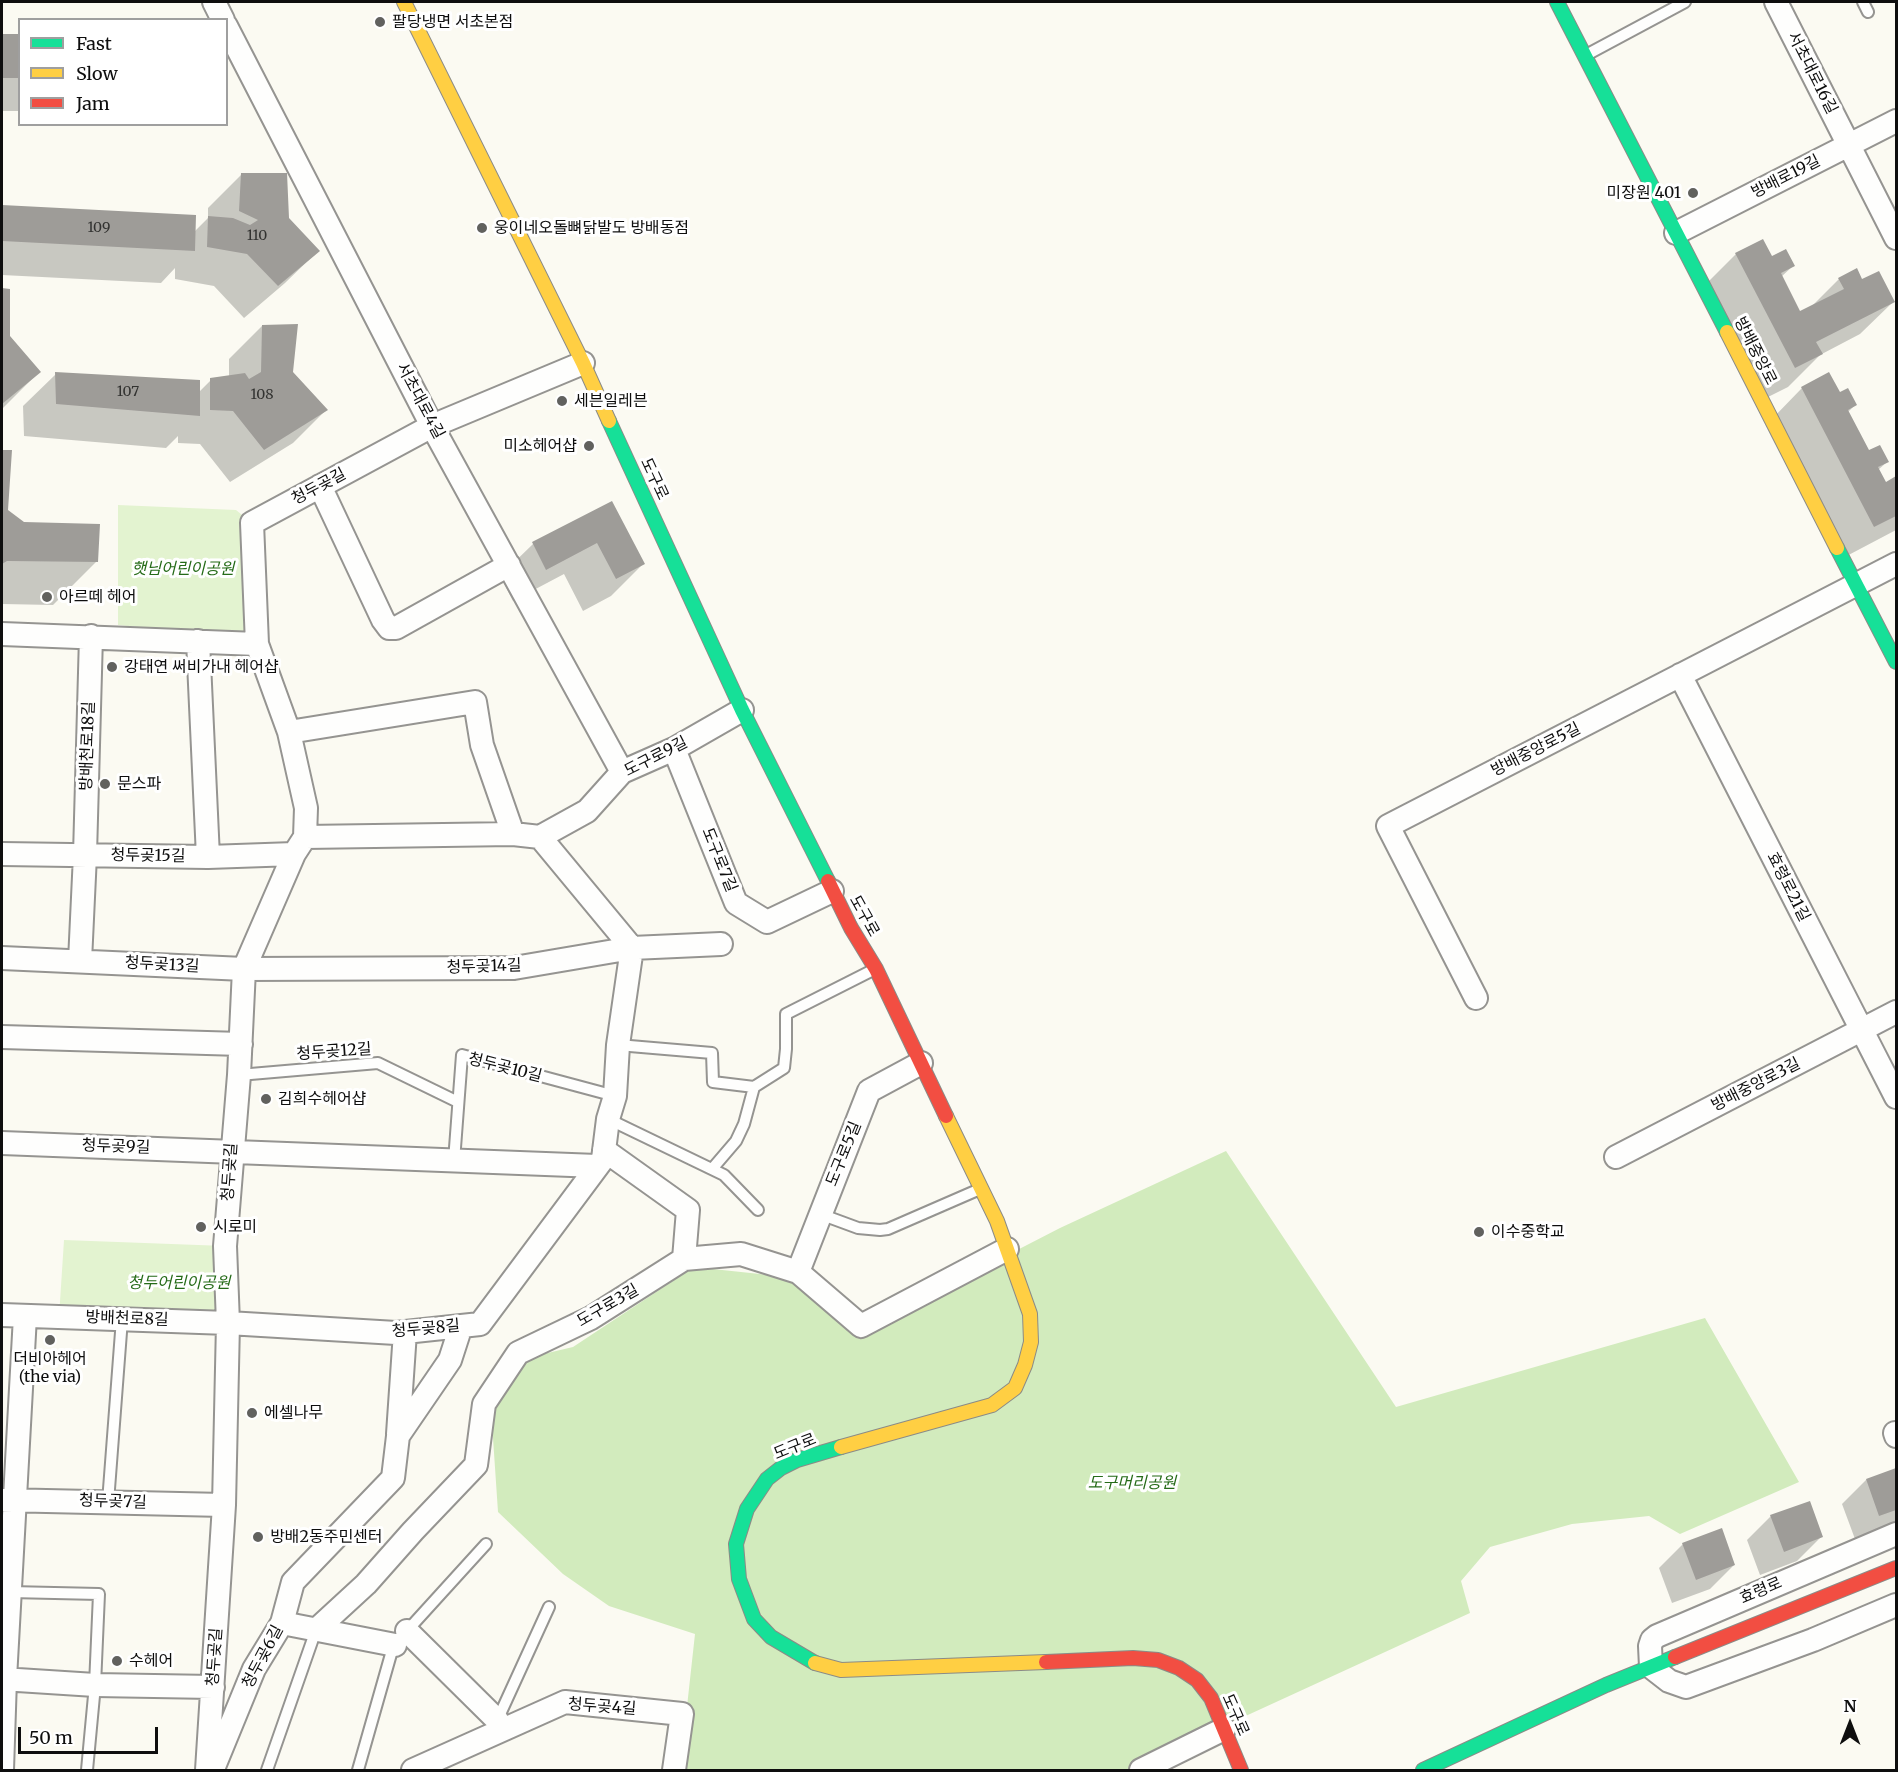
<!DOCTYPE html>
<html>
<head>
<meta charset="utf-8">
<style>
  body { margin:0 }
  #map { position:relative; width:1898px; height:1772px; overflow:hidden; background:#fbfaf2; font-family:Merriweather,serif }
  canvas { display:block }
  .frame { position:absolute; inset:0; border:3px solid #0e0e0e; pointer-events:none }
  .legend { position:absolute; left:18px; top:18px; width:210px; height:108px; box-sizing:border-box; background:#fff; border:2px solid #9f9f9f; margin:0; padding:8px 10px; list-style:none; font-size:18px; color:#0e0e0e }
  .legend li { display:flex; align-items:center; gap:12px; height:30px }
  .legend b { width:30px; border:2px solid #9f9f9f }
  .north { position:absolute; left:1820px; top:1694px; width:60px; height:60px; -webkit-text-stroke:4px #fff; paint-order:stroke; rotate:0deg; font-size:16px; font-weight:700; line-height:24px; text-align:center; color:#0e0e0e }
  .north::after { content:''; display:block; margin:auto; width:21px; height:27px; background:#0e0e0e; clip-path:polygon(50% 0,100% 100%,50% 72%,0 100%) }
  .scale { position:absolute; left:18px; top:1727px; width:140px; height:27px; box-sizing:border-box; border:3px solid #0e0e0e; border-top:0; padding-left:8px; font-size:18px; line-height:21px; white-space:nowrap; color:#0e0e0e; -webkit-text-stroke:4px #fff; paint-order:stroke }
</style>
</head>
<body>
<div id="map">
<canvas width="1898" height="1772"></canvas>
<div class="frame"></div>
<ul class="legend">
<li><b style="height:8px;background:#16e098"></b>Fast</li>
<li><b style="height:8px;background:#ffcf43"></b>Slow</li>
<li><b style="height:8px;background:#f24e42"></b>Jam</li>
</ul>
<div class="north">N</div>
<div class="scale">50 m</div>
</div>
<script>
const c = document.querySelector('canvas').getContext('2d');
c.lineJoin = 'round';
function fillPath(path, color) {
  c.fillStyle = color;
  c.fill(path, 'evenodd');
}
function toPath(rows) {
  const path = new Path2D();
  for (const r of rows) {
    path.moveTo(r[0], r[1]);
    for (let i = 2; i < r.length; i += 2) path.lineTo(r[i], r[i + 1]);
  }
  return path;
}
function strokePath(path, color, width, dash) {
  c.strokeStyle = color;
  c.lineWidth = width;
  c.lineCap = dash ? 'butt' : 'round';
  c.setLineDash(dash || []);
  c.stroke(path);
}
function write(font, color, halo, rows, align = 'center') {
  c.font = font + ' Merriweather,"Noto Sans KR",serif';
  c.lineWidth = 6;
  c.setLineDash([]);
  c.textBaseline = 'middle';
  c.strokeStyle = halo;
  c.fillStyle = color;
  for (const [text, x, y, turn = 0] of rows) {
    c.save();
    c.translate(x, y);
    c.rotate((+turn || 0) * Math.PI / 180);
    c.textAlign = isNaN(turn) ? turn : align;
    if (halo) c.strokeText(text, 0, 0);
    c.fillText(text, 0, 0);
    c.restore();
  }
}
const green = toPath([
  [118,505,236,510,252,523,253,639,118,625],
  [64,1240,225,1246,228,1323,59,1317]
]);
const forest = toPath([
  [1226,1151,1396,1407,1705,1318,1799,1482,1680,1534,1649,1516,1572,1524,1490,1547,1461,1581,1470,1613,1128,1770,680,1770,695,1634,609,1606,563,1574,498,1512,493,1438,493,1402,518,1360,573,1347,694,1267,788,1277,858,1332,1060,1228]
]);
const shadow = toPath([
  [2,35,20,36,20,111,2,111],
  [241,175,318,251,285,283,244,318,214,286,175,279,175,268,161,283,2,275,2,207,195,216,194,232,208,218,208,208],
  [1736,254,1771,258,1793,266,1781,277,1800,313,1810,308,1839,279,1862,281,1893,302,1860,334,1820,355,1788,387,1762,400,1703,287],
  [2,289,8,290,8,337,39,372,2,409],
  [262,326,291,373,326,410,293,443,230,482,200,444,178,443,178,436,166,448,24,436,23,406,56,374,199,392,211,380,229,377,229,359],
  [1802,388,1839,394,1855,405,1848,412,1869,452,1887,462,1878,470,1885,484,1896,478,1896,530,1841,559,1770,421],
  [2,452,10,452,6,511,23,523,97,561,53,605,2,604],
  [611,503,643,564,611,596,583,611,564,574,513,601,500,576,533,544],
  [1896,1469,1896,1521,1893,1525,1855,1539,1842,1504,1866,1480],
  [1771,1516,1821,1537,1797,1561,1760,1575,1747,1540],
  [1683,1544,1734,1565,1710,1589,1672,1603,1659,1568]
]);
const building = toPath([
  [2,34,20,34,20,78,2,78],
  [241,173,287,173,289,218,320,251,278,286,247,254,207,247,208,216,233,218,250,225,258,220,239,211],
  [2,205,196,215,195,251,2,241],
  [1763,239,1772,256,1786,249,1795,266,1781,273,1800,311,1844,289,1838,278,1857,268,1862,279,1879,271,1895,302,1816,342,1823,354,1795,368,1735,253],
  [2,288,10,289,10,336,41,372,2,404],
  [298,324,293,372,328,410,264,450,233,411,210,410,210,378,245,373,249,379,261,372,262,325],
  [55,372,200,380,200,416,56,404],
  [1829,372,1840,392,1848,388,1857,405,1848,410,1869,450,1880,445,1889,462,1878,467,1886,482,1896,476,1896,516,1874,527,1801,387],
  [2,450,12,450,8,510,24,522,100,524,98,562,7,561,2,564],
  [612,501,645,564,616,579,597,543,546,570,532,542],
  [1896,1468,1896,1510,1879,1516,1866,1479],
  [1810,1501,1823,1537,1784,1552,1770,1515],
  [1722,1528,1735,1565,1696,1580,1682,1543]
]);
const lane = toPath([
  [1863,2,1868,12],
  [1588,54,1685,2],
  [618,1045,712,1053,713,1082,754,1087,784,1068,786,1049,786,1014,873,970],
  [239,1075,378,1063,458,1102],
  [608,1119,724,1175,758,1210],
  [454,1161,462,1055,615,1096],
  [712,1169,736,1141,744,1124,754,1087],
  [820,1214,858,1228,880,1230,888,1229,980,1189],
  [108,1502,122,1319],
  [10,1592,99,1594,95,1685,87,1770],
  [406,1632,486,1544],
  [496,1723,549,1607],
  [267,1770,316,1630],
  [358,1770,391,1654,396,1644]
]);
const street = toPath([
  [214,2,223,20],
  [1776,2,1896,238],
  [226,26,432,426,622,772],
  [1676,233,1896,121],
  [320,486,383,620,389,628,396,628,509,565],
  [2,634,257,644],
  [198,641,208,857],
  [1680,675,1896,1097],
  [289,732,475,702,482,745,513,834],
  [674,749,736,903,767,922,832,891],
  [305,837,513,834,540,837,587,811,622,772,674,749,742,710],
  [2,854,208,857,294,854],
  [2,958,244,969,514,968,632,948,721,944],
  [80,961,85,855,91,636],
  [1476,998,1388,826,1896,564],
  [2,1037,241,1044],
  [2,1143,597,1166],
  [604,1150,688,1210,684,1259],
  [1616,1157,1896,1012],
  [798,1272,869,1091,921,1063],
  [2,1315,228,1323,396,1333,480,1324,603,1159,608,1119,615,1096,618,1045,632,948,540,837],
  [1895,1433,1896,1436],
  [398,1434,405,1332],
  [2,1500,224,1505],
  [1896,1534,1657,1636,1652,1640,1650,1646,1651,1667,1669,1681,1686,1687,1813,1640,1896,1605],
  [282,1623,395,1645],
  [316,1630,366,1584,413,1531,476,1465,484,1404,518,1353,591,1318,684,1259,741,1254,798,1272,861,1326,1007,1249],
  [407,1631,497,1720],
  [2,1679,95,1685,213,1687],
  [213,1769,254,1669,282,1623,293,1582,393,1478,398,1436,450,1360,461,1326],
  [2,1770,5,1679,25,1316],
  [207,1770,224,1505,228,1323,225,1246,239,1075,244,969,294,854,305,837,306,808,289,732,257,644,252,523,432,426,583,363],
  [413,1770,565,1702,682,1714,674,1770],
  [1141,1770,1224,1729]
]);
const fast = toPath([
  [1557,2,1727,332],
  [609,421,742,710,828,881],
  [1837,548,1896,662],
  [815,1663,771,1637,754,1619,739,1579,736,1544,747,1509,767,1479,781,1468,797,1460,841,1447],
  [1423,1770,1606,1685,1675,1657]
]);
const slow = toPath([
  [404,2,583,363,609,421],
  [1727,332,1837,548],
  [841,1447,992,1405,1015,1388,1025,1365,1031,1342,1030,1314,997,1221,946,1116],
  [815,1663,841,1670,1046,1662]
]);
const jam = toPath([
  [828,881,851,928,876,969,946,1116],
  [1675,1657,1896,1568],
  [1046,1662,1133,1658,1158,1660,1179,1668,1197,1680,1211,1698,1241,1770]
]);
const markers = [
  [380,22,6,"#61615e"],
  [1693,193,6,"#61615e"],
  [482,228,6,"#61615e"],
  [562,401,6,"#61615e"],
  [589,446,6,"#61615e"],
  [47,597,6,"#61615e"],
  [112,667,6,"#61615e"],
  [105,784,6,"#61615e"],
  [266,1099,6,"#61615e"],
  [201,1227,6,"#61615e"],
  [1479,1232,6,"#61615e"],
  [50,1340,6,"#61615e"],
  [252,1413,6,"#61615e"],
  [258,1537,6,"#61615e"],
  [117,1661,6,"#61615e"]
];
const numberNames = [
  ["109",99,228],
  ["110",257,236],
  ["107",128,392],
  ["108",262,395]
];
const poiNames = [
  ["팔당냉면 서초본점",392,22],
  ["미장원 401",1681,193,"right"],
  ["웅이네오돌뼈닭발도 방배동점",494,228],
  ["세븐일레븐",574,401],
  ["미소헤어샵",577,446,"right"],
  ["아르떼 헤어",59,597],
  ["강태연 써비가내 헤어샵",124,667],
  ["문스파",117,784],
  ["김희수헤어샵",278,1099],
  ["시로미",213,1227],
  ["이수중학교",1491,1232],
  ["더비아헤어",50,1359,"center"],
  ["(the via)",50,1377,"center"],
  ["에셀나무",264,1413],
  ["방배2동주민센터",270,1537],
  ["수헤어",129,1661]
];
const streetNames = [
  ["서초대로16길",1812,73,63],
  ["방배로19길",1786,177,-27],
  ["방배중앙로",1755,351,63],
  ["서초대로4길",420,401,62],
  ["도구로",654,479,65],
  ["청두곶길",319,487,-28],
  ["방배천로18길",88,746,-88],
  ["방배중앙로5길",1536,750,-27],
  ["도구로9길",656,757,-27],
  ["청두곶15길",148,856,1],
  ["도구로7길",719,860,68],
  ["효령로21길",1788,887,63],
  ["도구로",864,916,61],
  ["청두곶13길",162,965,3],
  ["청두곶14길",484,967,-2],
  ["청두곶12길",334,1052,-4],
  ["청두곶10길",505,1068,14],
  ["방배중앙로3길",1756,1085,-27],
  ["청두곶9길",116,1147,2],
  ["도구로5길",844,1154,-68],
  ["청두곶길",230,1172,-86],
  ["도구로3길",608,1306,-30],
  ["방배천로8길",127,1319,2],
  ["청두곶8길",426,1329,-5],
  ["도구로",795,1447,-22],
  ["청두곶7길",113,1502,2],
  ["효령로",1761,1591,-23],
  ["청두곶길",215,1657,-86],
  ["청두곶6길",263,1657,-62],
  ["청두곶4길",602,1707,4],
  ["도구로",1235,1715,66]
];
const parkNames = [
  ["햇님어린이공원",183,569],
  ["청두어린이공원",179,1283],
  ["도구머리공원",1132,1483]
];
fillPath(green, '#e3f3d0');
fillPath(forest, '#d2ebbd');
fillPath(shadow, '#0003');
fillPath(building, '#9e9c98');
strokePath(lane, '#959491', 14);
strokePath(street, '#959491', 26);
strokePath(fast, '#8b8b87', 16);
strokePath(slow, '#8b8b87', 16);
strokePath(jam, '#8b8b87', 16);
strokePath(lane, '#fefefd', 10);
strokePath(street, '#fefefd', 22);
strokePath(fast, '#16e098', 14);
strokePath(slow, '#ffcf43', 14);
strokePath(jam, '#f24e42', 14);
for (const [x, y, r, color] of markers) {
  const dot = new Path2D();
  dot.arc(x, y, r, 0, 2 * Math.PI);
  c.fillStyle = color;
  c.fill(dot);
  strokePath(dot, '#fff', 2);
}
write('14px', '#323230', null, numberNames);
write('16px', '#0e0e0e', '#fff', poiNames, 'left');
write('16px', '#0e0e0e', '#fff', streetNames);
write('italic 16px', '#256b18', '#fff', parkNames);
</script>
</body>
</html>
